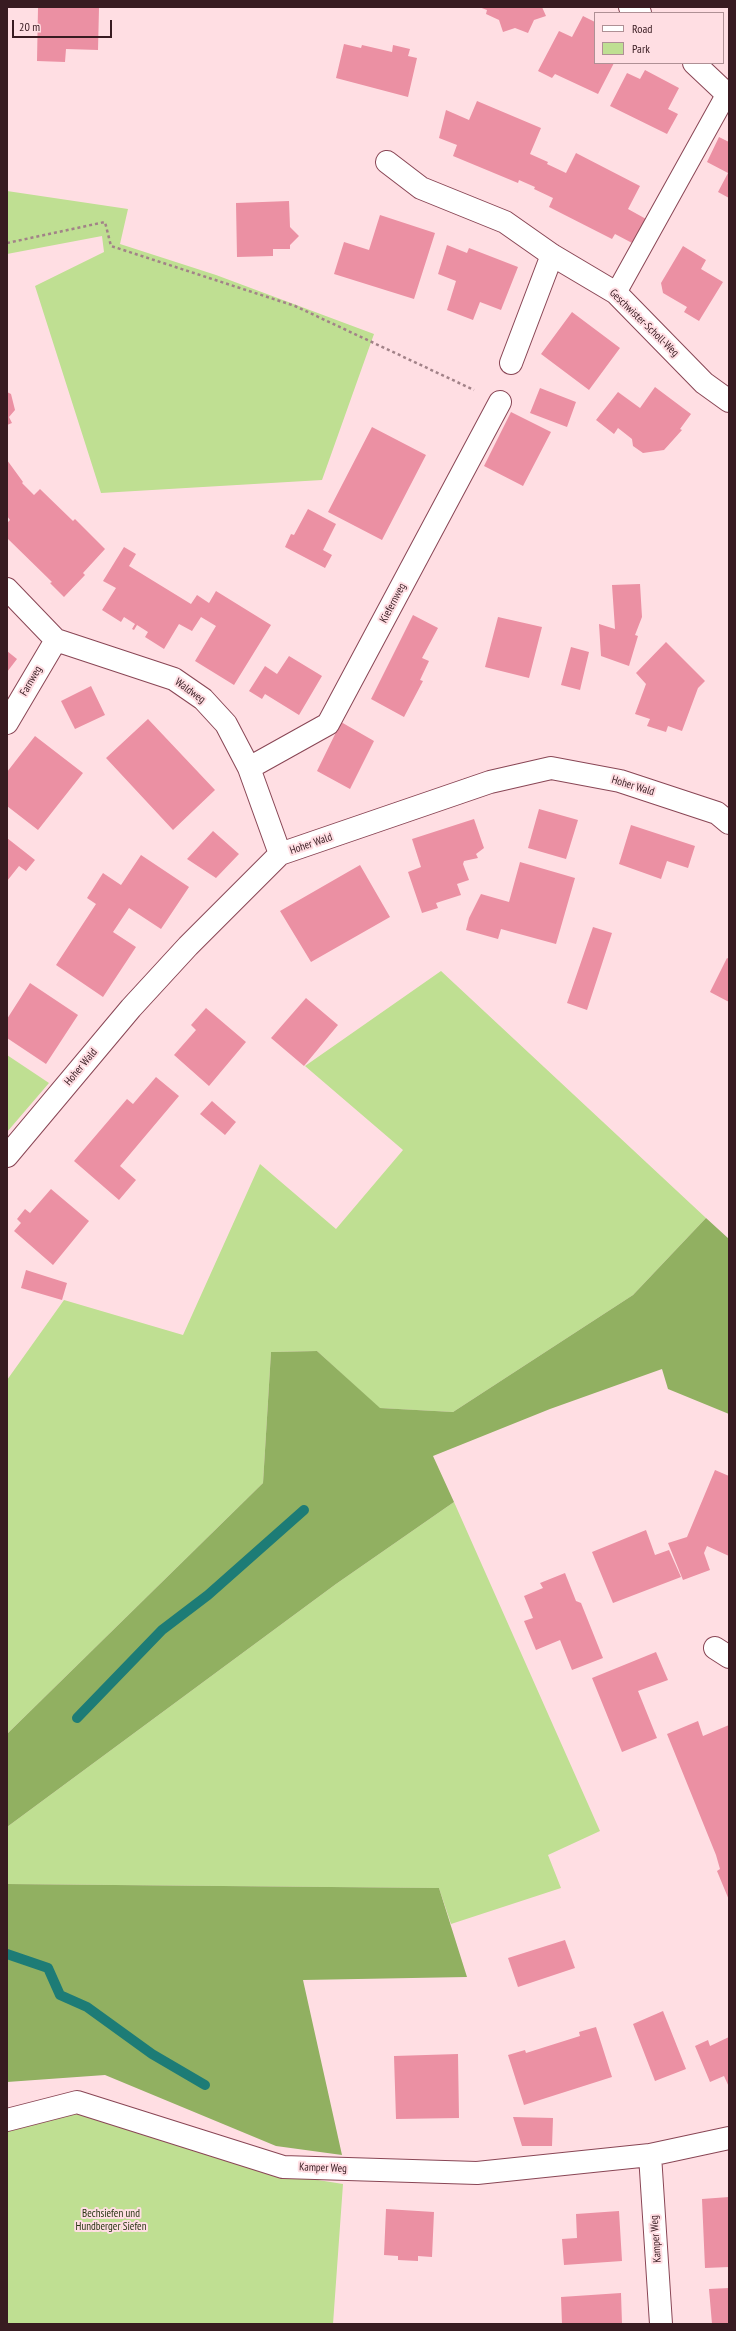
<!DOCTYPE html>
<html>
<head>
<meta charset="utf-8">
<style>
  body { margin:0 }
  #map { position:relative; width:736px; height:2331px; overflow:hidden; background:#ffdee3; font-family:"PT Sans Narrow",sans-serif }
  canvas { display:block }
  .frame { position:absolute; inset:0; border:8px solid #381b21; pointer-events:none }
  .legend { position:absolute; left:594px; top:12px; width:130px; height:52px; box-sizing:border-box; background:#ffdee3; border:1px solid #af9095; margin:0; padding:5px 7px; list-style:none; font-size:12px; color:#381b21 }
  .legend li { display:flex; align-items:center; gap:8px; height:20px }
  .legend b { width:20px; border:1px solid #af9095 }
  .scale { position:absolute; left:12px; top:20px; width:100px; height:18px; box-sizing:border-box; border:2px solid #381b21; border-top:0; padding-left:5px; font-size:12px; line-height:14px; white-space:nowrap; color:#381b21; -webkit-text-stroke:3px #ffdee3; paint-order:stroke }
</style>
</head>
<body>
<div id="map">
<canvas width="736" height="2331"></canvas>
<div class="frame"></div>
<ul class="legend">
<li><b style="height:5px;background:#fff"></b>Road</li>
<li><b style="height:11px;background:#bfdf92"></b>Park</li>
</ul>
<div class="scale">20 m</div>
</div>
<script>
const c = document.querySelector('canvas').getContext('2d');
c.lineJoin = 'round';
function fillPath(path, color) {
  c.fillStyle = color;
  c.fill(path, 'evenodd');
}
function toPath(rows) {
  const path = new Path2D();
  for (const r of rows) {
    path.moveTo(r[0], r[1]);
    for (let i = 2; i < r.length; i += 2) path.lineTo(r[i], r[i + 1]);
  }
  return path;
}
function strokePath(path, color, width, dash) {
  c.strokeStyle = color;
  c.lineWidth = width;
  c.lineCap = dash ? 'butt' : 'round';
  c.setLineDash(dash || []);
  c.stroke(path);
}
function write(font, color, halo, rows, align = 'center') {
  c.font = font + ' "PT Sans Narrow",sans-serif';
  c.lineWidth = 4;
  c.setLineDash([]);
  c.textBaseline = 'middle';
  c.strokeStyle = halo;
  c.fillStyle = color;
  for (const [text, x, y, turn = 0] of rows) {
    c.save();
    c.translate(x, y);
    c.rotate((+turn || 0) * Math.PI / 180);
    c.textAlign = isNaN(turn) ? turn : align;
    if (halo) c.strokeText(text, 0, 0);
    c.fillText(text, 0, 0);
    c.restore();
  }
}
const green = toPath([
  [7,191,128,209,120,244,216,275,374,334,322,480,101,493,35,286,104,252,102,236,7,254],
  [441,971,706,1218,633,1295,453,1412,379,1408,317,1351,271,1352,263,1483,7,1734,7,1380,64,1300,183,1335,260,1164,336,1229,403,1150,305,1066],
  [7,1055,49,1083,7,1132],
  [454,1502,600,1831,548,1855,561,1888,451,1924,439,1888,7,1884,7,1827,336,1584],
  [101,2103,268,2172,343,2184,333,2324,7,2324,7,2112]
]);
const forest = toPath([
  [706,1218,729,1239,729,1414,668,1389,662,1369,550,1409,433,1456,454,1502,336,1584,7,1827,7,1734,263,1483,271,1352,317,1351,380,1408,453,1412,633,1295],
  [7,1884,439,1888,467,1977,303,1980,342,2155,276,2146,105,2075,7,2082]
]);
const stream = toPath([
  [77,1718,162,1630,208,1595,304,1510],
  [7,1954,48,1968,60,1995,87,2007,152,2054,205,2085]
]);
const building = toPath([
  [479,7,542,7,546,16,534,20,528,33,515,28,503,32,499,20,486,14,487,10],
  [38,8,99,8,98,50,66,49,65,62,37,61],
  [583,16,595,22,595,63,614,63,598,94,555,74,552,78,538,71,559,31,572,37],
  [344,44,361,48,362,45,392,52,393,45,410,49,408,56,417,58,408,97,336,78],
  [645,70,679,88,668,109,678,114,667,134,610,106,627,73,640,79],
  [477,101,541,128,530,154,548,162,547,164,566,173,576,153,640,186,628,209,646,219,634,244,615,234,612,239,549,207,553,198,534,189,535,187,519,180,518,183,453,156,457,145,439,138,446,110,469,120],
  [719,137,729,142,729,198,718,192,728,173,707,162],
  [289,201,290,227,299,236,290,245,290,249,273,249,273,256,237,257,236,203],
  [380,215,435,233,414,299,334,274,344,242,369,250],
  [447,245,467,253,469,248,518,267,501,310,480,302,473,320,447,310,456,281,438,274],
  [683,246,706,260,701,269,723,282,699,321,684,312,687,307,663,293,661,283],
  [572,312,620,348,589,390,541,354],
  [655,387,691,414,680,429,682,430,664,450,643,453,633,446,632,439,618,428,614,434,596,420,618,392,640,408],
  [540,388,576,402,567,427,530,413],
  [7,392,11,394,15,410,9,417,12,423,7,425],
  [511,412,551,432,523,486,484,466],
  [372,427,426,455,382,540,328,512],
  [7,460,23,482,22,483,34,495,40,489,73,521,75,519,105,549,83,573,85,575,64,597,50,583,52,582,7,538,7,523,10,520,7,516],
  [308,509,336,524,323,550,332,555,325,568,285,547,291,534,294,535],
  [124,547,136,554,129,566,191,604,197,595,209,603,216,591,271,625,234,685,195,661,216,626,201,617,192,631,179,624,164,649,145,637,148,632,137,625,134,630,132,629,135,624,124,617,121,622,102,610,116,588,103,581],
  [640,584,642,617,635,635,638,636,629,666,601,656,599,624,615,629,612,585],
  [413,615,438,628,422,658,429,661,420,680,423,681,404,717,371,699],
  [498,617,542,627,529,678,485,667],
  [666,642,705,681,698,688,682,731,668,726,666,732,647,726,650,719,635,714,646,684,636,673],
  [571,647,589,652,580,690,561,685],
  [7,651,17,659,7,672],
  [289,656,322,676,299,715,265,694,262,699,249,691,265,666,277,674],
  [91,686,105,715,75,729,61,701],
  [148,719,215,790,173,830,106,758],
  [341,722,374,741,350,789,317,771],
  [35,736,83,773,38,830,7,806,7,772],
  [539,809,578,820,566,859,528,848],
  [474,819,484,848,476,854,478,858,464,861,463,864,469,880,457,884,461,895,436,903,438,908,422,913,408,872,421,867,412,839],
  [631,825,695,846,688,868,667,861,661,879,619,864],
  [213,831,239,854,216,878,187,859],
  [7,838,35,860,26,871,19,866,7,881],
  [141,855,189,887,161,929,129,908,113,932,136,947,103,997,56,965,96,904,87,898,103,873,121,885],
  [520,862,575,878,556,944,501,929,498,939,466,930,469,918,481,894,509,902],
  [360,865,390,917,311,962,280,911],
  [593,927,612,933,587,1010,567,1003],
  [727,958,729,959,729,1002,710,992],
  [30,983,78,1015,46,1064,7,1038,7,1019],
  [306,998,338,1025,304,1066,271,1038],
  [206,1008,246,1042,209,1086,174,1055,196,1030,191,1025],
  [156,1077,179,1096,120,1166,136,1180,119,1200,74,1161,127,1099,133,1104],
  [212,1101,236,1122,225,1135,200,1114],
  [51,1189,89,1221,53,1265,14,1231,21,1223,17,1219,25,1209,30,1213],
  [26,1270,67,1283,62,1300,21,1288],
  [715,1470,729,1476,729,1556,707,1546,704,1553,710,1570,683,1580,668,1543,687,1537],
  [646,1530,655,1555,669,1550,681,1577,613,1603,592,1552],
  [565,1573,576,1601,581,1603,603,1658,572,1670,560,1640,536,1650,524,1621,533,1618,524,1596,543,1588,540,1583],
  [656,1652,668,1680,638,1691,657,1738,622,1752,592,1678],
  [698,1721,703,1736,729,1725,729,1900,717,1871,720,1869,716,1855,667,1734],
  [565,1940,575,1968,518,1987,508,1958],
  [663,2011,686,2069,655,2081,633,2024],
  [596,2027,612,2077,524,2105,508,2055,525,2050,526,2053,580,2036,579,2032],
  [729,2037,729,2087,724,2076,710,2082,695,2046,708,2040,710,2046],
  [458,2054,459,2118,396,2119,394,2056],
  [513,2117,553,2118,552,2146,522,2146],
  [729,2197,729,2267,705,2268,702,2199],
  [386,2209,434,2212,432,2257,418,2256,418,2261,398,2260,398,2256,384,2255],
  [619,2211,622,2261,564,2265,562,2239,577,2238,576,2214],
  [729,2288,729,2324,712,2324,709,2289],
  [621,2293,622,2324,562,2324,561,2297]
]);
const path = toPath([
  [7,243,105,222,111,246,295,306,474,390]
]);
const lane = toPath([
  [616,293,726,95]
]);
const street = toPath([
  [630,7,640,13],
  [694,63,729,96],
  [387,162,421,188,505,222,552,255,616,293,704,383,729,401],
  [511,363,552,255],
  [7,589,56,640,174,679,203,699,226,724,249,768,280,854],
  [7,723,56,640],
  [249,768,328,724,500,402],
  [7,1156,131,1008,188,946,280,854,490,782,551,768,620,781,717,813,729,823],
  [715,1648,729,1657],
  [7,2120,77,2102,283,2167,477,2173,650,2155,729,2138],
  [650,2155,661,2324]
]);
const streetNames = [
  ["Geschwister-Scholl-Weg",644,323,44],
  ["Kiefernweg",393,603,-62],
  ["Farnweg",31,681,-60],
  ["Waldweg",190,691,36],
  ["Hoher Wald",633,786,17],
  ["Hoher Wald",311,844,-19],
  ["Hoher Wald",81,1067,-50],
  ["Kamper Weg",323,2168,2],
  ["Kamper Weg",656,2239,-94]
];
const parkNames = [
  ["Bechsiefen und",111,2214],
  ["Hundberger Siefen",111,2227]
];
fillPath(green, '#bfdf92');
fillPath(forest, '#91b061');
strokePath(stream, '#1d7c76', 10);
fillPath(building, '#eb90a3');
strokePath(lane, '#894655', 22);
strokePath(street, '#894655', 24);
strokePath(path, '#a28288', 2.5, [3, 3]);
strokePath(lane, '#fff', 20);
strokePath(street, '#fff', 22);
write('11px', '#381b21', '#ffdee3', streetNames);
write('11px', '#293514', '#ffdee3', parkNames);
</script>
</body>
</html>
